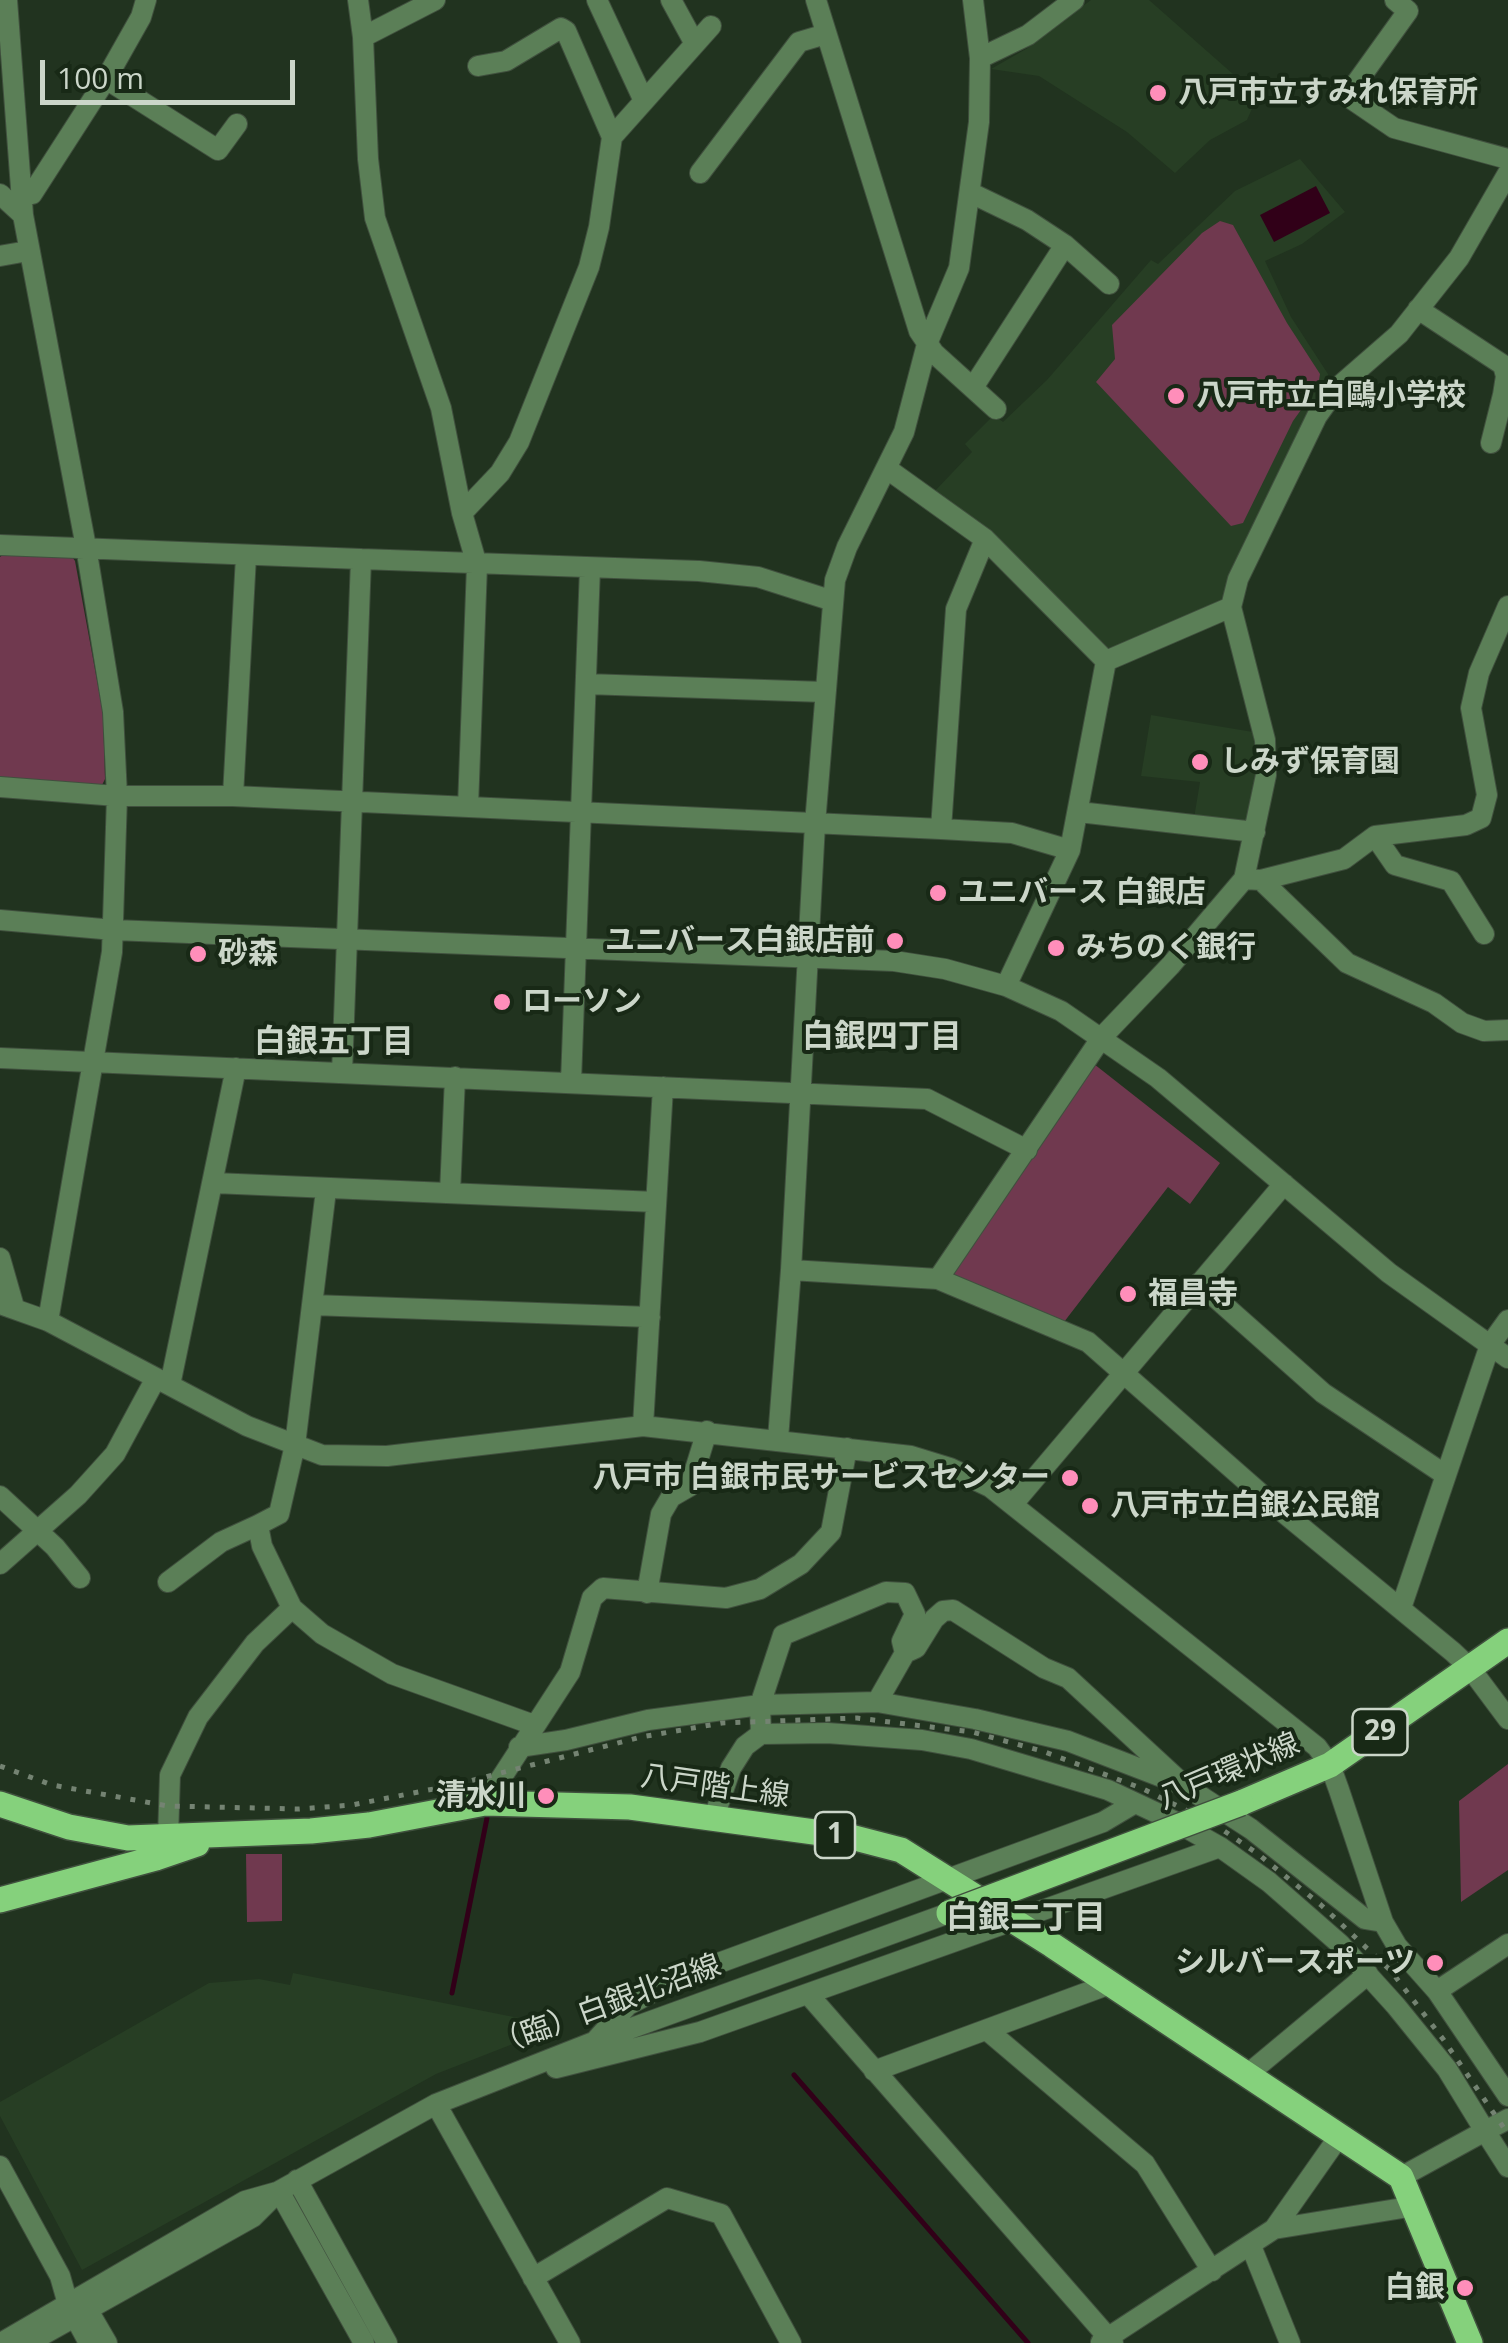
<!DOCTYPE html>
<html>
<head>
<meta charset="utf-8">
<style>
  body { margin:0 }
  #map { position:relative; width:1508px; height:2343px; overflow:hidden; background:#21331f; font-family:"Open Sans",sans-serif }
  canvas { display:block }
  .scale { position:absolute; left:40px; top:60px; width:255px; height:45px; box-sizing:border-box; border:5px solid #cbd6c9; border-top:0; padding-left:12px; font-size:30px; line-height:35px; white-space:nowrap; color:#cbd6c9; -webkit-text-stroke:8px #182916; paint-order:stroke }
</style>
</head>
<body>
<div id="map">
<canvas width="1508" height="2343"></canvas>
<div class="scale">100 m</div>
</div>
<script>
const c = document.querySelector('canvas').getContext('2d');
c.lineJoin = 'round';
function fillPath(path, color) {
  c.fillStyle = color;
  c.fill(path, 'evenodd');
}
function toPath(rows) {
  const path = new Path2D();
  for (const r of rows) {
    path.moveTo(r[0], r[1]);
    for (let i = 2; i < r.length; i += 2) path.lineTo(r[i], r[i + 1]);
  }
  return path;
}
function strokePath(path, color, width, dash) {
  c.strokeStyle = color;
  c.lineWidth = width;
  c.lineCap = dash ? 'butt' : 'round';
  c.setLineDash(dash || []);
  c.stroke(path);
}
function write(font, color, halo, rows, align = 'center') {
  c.font = font + ' "Open Sans","Noto Sans JP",sans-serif';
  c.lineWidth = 8;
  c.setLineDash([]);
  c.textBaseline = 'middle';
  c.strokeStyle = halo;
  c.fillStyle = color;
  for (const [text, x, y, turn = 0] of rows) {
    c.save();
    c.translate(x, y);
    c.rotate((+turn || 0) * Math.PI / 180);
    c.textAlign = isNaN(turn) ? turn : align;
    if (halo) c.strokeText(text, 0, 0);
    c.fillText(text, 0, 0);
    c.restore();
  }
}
const built = toPath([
  [1091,0,1149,0,1242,82,1254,104,1247,120,1210,140,1175,173,1127,132,1039,76,991,69,1026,49],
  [1300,159,1345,212,1302,244,1265,261,1291,317,1328,374,1331,386,1219,604,1111,652,934,492,972,452,965,444,994,415,1003,422,1047,380,1151,260,1158,264,1235,191],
  [1151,715,1253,732,1257,770,1247,819,1241,824,1194,818,1200,782,1141,776],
  [293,1973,559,2026,436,2074,82,2270,0,2116,0,2102,209,1983,259,1979,290,1985]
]);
const green = toPath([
  [1220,221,1233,225,1287,323,1320,374,1318,386,1293,421,1243,523,1231,526,1096,382,1115,359,1112,325,1202,233],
  [8,551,70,554,75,561,103,713,105,779,102,785,0,781,0,557],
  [1094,1064,1220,1163,1190,1204,1168,1187,1064,1322,955,1276,951,1270],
  [1508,1764,1508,1870,1461,1902,1459,1801],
  [246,1854,282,1854,282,1921,247,1922]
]);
const water = toPath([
  [1316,186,1330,213,1274,242,1260,215]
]);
const stream = toPath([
  [452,1993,487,1818],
  [794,2075,1028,2343]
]);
const minor = toPath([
  [7,0,23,215,86,547,113,712,117,796,112,952,48,1321],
  [358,0,363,37,368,159,375,218,441,408,462,513,477,565,468,807],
  [597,0,644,101],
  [671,0,695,44],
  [816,0,919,331,934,353,996,409],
  [1395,0,1408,11,1347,96,1394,128,1508,159],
  [363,37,435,0],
  [980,58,1028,35,1074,0],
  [478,66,506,61,561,28,566,31,612,137],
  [106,79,218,150,237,124],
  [700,173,799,42,826,34],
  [971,193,1027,220,1065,245,1109,284],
  [0,194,23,215],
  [21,196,32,194,106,79,141,17,146,0],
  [0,256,28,251],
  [1418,309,1503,365,1506,376,1503,395,1491,443],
  [974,386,1065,245],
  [886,468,985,539,1106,661,1231,607],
  [462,513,500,473,519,442,589,267,599,227,612,137,711,26],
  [0,545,361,559,342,1073],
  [361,559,699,571,758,577,833,601],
  [586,684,824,692],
  [0,787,117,796,233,796,941,829,1012,833,1070,850],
  [233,796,246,556],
  [1079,812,1255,832],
  [941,829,956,609,985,539],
  [1375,836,1395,865,1451,881,1484,934],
  [1244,879,1261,880,1344,859,1375,836,1466,825,1481,818,1487,795,1471,708,1479,673,1508,606],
  [1261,880,1347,963,1434,1003,1462,1023,1484,1031,1508,1030],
  [0,920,114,930,894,961,945,969,1006,986,1061,1011,1158,1078,1389,1273,1508,1358],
  [1006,986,1070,850,1106,661],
  [0,1058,927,1099,1027,1150],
  [571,1082,590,568],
  [214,1183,656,1202],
  [326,1190,295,1445,279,1514,258,1525,262,1546,292,1608,322,1634,392,1674,534,1725],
  [450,1193,455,1077],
  [0,1258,14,1307],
  [791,1270,938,1279,1088,1342,1261,1494,1453,1652,1470,1668,1508,1719],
  [938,1279,1102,1037,1170,966,1244,879,1266,775,1265,740,1231,607,1238,579,1317,416,1337,388,1399,334,1459,258,1508,173],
  [1199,1283,1323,1393,1444,1474],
  [0,1304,48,1321,247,1426,322,1455,387,1456,643,1426,911,1456,950,1468,990,1487,1317,1747,1330,1765,1339,1790,1383,1922,1397,1946,1437,1991,1508,2096],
  [312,1305,650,1317],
  [170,1385,236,1068],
  [643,1426,663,1087],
  [778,1439,791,1270,815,824,835,580,847,547,904,432,927,344,959,268,979,122,980,58,973,0],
  [0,1496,55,1547,80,1578],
  [1013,1504,1284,1184],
  [0,1564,78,1495,115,1454,156,1378],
  [168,1582,221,1542,258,1525],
  [647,1593,661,1514,671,1497,690,1486,707,1431],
  [1401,1608,1490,1345,1508,1320],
  [905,1653,877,1702,975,1719,1068,1741,1185,1786,1251,1829,1365,1919,1383,1922],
  [761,1734,827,1733,922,1740,971,1749,1108,1790,1174,1821,1220,1847,1269,1882,1340,1944,1396,2006,1447,2069,1485,2131,1508,2119],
  [519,1747,566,1740,648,1720,760,1705,877,1702],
  [485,1803,570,1672,592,1598,603,1588,726,1598,760,1589,801,1564,831,1532,847,1448],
  [713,1820,731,1768,745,1746,761,1734,760,1705,783,1635,886,1592,905,1593,915,1614,902,1641,905,1653,916,1648,934,1619,943,1611,953,1610,1044,1668,1068,1678,1185,1786],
  [168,1838,170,1775,198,1717,255,1643,292,1608],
  [1437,1991,1508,1944],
  [808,1994,1113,2343],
  [987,2030,1145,2164,1212,2271],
  [597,2039,628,2005,686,1975,1103,1822,1135,1803],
  [556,2068,700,2032,1220,1847],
  [874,2071,1110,1984],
  [1248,2074,1368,1974],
  [436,2104,570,2343],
  [0,2166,60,2276,68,2304,89,2343],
  [1401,2177,1485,2131,1508,2167],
  [297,2180,387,2343],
  [279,2191,364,2343],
  [1274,2229,1340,2135],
  [1251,2246,1290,2343],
  [533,2278,667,2198,721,2214,791,2343],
  [82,2300,107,2343],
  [1101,2342,1274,2229,1415,2206],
  [1,2343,245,2201,277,2192],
  [28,2343,253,2217,279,2191,436,2104,596,2041,949,1913]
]);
const major = toPath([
  [1241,1803,1330,1765,1508,1641],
  [0,1804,69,1827,128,1838,311,1831,369,1825,485,1803,630,1807,851,1837,901,1850,1052,1945,1401,2177,1470,2343],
  [0,1900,156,1858,197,1844]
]);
const rail = toPath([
  [0,1766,52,1785,168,1806,299,1809,352,1805,454,1785,641,1737,722,1723,857,1718,972,1732,1042,1751,1141,1788,1214,1824,1258,1854,1321,1905,1391,1971,1443,2039,1508,2134]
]);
const majorBridge = toPath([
  [949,1913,1241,1803]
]);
const markers = [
  [1158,93,10,"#ff8eba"],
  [1176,396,10,"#ff8eba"],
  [1200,762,10,"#ff8eba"],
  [938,893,10,"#ff8eba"],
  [895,941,10,"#ff8eba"],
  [1056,948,10,"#ff8eba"],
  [198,954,10,"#ff8eba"],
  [502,1002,10,"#ff8eba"],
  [1128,1294,10,"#ff8eba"],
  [1070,1478,10,"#ff8eba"],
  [1090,1506,10,"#ff8eba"],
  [546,1796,10,"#ff8eba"],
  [1435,1963,10,"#ff8eba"],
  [1465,2288,10,"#ff8eba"]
];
const shields = [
  [1380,1732,55],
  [835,1835,40]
];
const shieldNames = [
  ["29",1380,1732],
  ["1",835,1835]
];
const poiNames = [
  ["八戸市立すみれ保育所",1178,93],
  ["八戸市立白鷗小学校",1196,396],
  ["しみず保育園",1220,762],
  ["ユニバース 白銀店",958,893],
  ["ユニバース白銀店前",875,941,"right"],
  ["みちのく銀行",1076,948],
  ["砂森",218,954],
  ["ローソン",522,1002],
  ["福昌寺",1148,1294],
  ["八戸市 白銀市民サービスセンター",1050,1478,"right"],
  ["八戸市立白銀公民館",1110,1506],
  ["清水川",526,1796,"right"],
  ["シルバースポーツ",1415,1963,"right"],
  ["白銀",1445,2288,"right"]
];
const streetNames = [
  ["八戸環状線",1229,1772,-23],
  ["八戸階上線",715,1787,8],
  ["（臨）白銀北沼線",607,2006,-20]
];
const neighbourhoodNames = [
  ["白銀四丁目",882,1038],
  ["白銀五丁目",334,1043],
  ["白銀二丁目",1026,1919]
];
fillPath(built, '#273e24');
fillPath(green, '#70394f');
fillPath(water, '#310018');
strokePath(stream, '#310018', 5);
strokePath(minor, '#40503e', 22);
strokePath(major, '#40503e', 28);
strokePath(minor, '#5b7f57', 20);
strokePath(major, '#85d17c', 25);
strokePath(rail, '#748372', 5, [5, 10]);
strokePath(majorBridge, '#40503e', 28, []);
strokePath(majorBridge, '#85d17c', 25);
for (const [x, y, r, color] of markers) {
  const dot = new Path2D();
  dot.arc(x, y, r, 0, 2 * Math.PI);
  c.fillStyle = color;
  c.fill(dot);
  strokePath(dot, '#182916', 4);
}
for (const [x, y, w] of shields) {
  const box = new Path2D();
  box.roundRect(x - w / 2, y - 23, w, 46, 8);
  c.fillStyle = '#182916';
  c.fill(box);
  strokePath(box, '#cbd6c9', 2.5);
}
write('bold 28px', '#cbd6c9', null, shieldNames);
write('bold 30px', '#cbd6c9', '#182916', poiNames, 'left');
write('30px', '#cbd6c9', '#182916', streetNames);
write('bold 32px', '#cbd6c9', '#182916', neighbourhoodNames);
</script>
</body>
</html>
